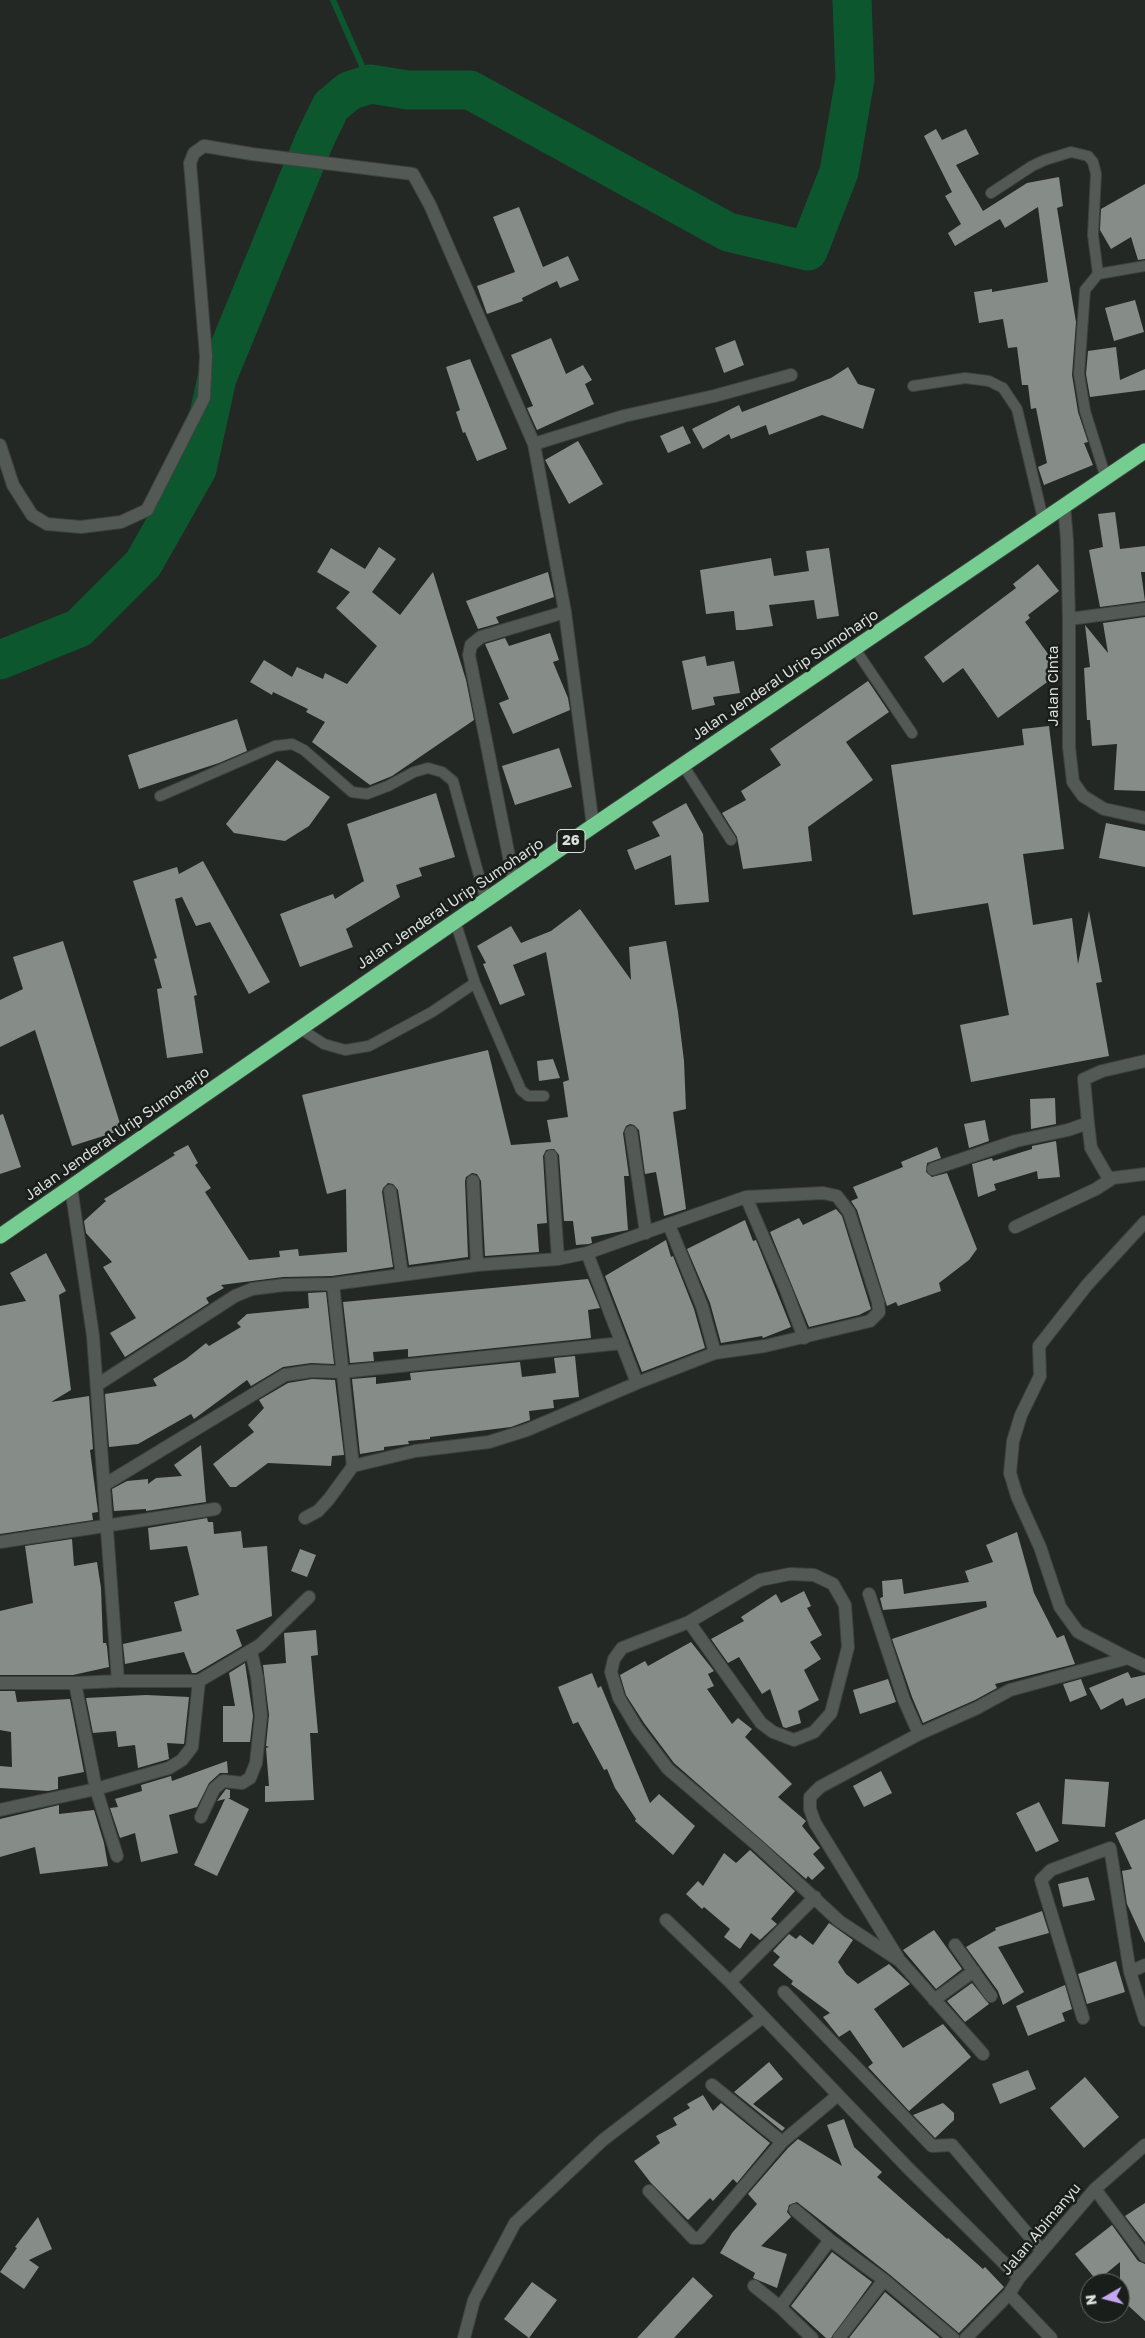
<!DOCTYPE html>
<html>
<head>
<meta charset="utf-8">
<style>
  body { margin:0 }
  #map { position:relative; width:1145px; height:2338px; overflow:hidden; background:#232824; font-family:"Golos Text",sans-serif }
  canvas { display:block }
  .north { position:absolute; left:1080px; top:2273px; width:50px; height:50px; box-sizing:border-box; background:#1a1e1b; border:1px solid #686b68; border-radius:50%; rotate:262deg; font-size:14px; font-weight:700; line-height:20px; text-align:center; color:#dcdfdc }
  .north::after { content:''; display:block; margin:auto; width:18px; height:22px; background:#c5a6f0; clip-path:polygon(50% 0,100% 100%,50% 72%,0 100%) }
</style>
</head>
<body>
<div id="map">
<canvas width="1145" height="2338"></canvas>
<div class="north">N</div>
</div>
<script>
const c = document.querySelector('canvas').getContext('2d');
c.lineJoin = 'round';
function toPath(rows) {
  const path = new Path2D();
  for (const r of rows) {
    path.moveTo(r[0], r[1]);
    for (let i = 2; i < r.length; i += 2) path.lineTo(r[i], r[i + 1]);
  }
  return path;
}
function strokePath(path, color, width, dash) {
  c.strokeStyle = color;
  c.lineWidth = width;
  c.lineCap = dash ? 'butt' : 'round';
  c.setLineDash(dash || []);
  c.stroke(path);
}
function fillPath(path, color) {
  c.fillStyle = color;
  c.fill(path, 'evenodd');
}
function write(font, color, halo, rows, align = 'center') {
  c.font = font + ' "Golos Text",sans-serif';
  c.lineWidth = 5;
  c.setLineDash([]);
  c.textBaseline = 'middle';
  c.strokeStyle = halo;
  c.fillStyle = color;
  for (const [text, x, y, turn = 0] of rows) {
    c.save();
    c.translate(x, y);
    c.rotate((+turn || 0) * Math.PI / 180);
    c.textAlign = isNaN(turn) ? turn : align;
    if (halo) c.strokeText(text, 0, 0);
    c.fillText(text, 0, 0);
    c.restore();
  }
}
const stream = toPath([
  [333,0,370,84]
]);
const river = toPath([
  [0,660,79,628,143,564,197,469,217,378,315,139,331,106,349,91,370,84,408,90,470,90,728,232,808,251,839,172,855,79,852,0]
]);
const building = toPath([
  [936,129,942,140,966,129,979,154,956,165,983,211,1027,183,1059,177,1063,206,1057,208,1076,322,1072,375,1078,412,1088,442,1084,443,1093,465,1044,485,1038,467,1047,463,1036,408,1031,409,1028,385,1022,385,1017,347,1008,348,1003,319,979,323,974,292,992,289,992,292,1048,282,1038,207,1005,228,1000,219,955,246,948,233,961,224,945,196,952,192,924,136],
  [1145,184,1145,259,1138,260,1131,237,1111,249,1100,230,1101,209],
  [519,207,543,267,568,256,579,280,560,288,557,281,522,298,523,301,487,314,477,286,515,272,493,217],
  [1135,300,1144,332,1114,341,1105,308],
  [551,338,566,374,583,365,592,380,585,384,594,404,537,430,527,408,533,406,511,355],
  [735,340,744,365,724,373,715,348],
  [1116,347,1120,380,1145,369,1145,390,1090,397,1086,374,1088,351],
  [470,359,507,449,477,461,465,432,463,433,456,412,460,410,446,367],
  [848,367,858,384,875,389,863,429,822,415,769,435,766,425,731,439,729,434,703,449,692,429,739,405,742,412,831,378],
  [683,426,691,443,668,453,660,436],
  [578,441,603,484,569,504,545,460],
  [1115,512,1120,549,1145,546,1145,572,1141,572,1145,601,1100,607,1089,550,1103,547,1098,514],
  [379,547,396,559,372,592,400,615,433,572,466,680,474,720,392,776,370,785,312,742,325,722,306,712,308,709,273,692,272,695,250,682,264,660,292,677,297,667,323,679,325,673,347,684,377,646,336,608,350,592,317,572,331,548,365,569],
  [829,548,839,616,817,619,814,600,769,605,773,626,743,630,736,630,734,611,706,614,700,570,771,558,774,576,809,571,806,551],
  [1038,564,1059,591,1028,615,1030,618,1025,622,1061,672,998,718,963,668,943,683,924,657,1016,588,1013,584],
  [548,572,554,597,496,617,499,623,478,629,466,601],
  [1145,617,1145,791,1114,790,1117,744,1092,746,1090,720,1087,720,1084,668,1090,667,1085,625,1108,653,1103,623],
  [550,633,559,660,553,662,568,698,570,710,513,734,499,703,509,699,485,644,505,638,509,646],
  [705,656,707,666,734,661,740,693,713,697,715,705,692,710,682,661],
  [868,681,889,712,846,742,873,780,808,827,812,861,743,869,737,837,722,813,746,800,741,791,781,765,770,749],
  [237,719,247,751,219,763,139,789,128,755],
  [1049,726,1064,849,1023,854,1033,925,1072,918,1078,964,1089,911,1102,982,1096,983,1109,1056,971,1082,960,1025,1009,1015,988,903,913,915,891,765,1024,745,1022,729],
  [559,748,572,787,515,805,502,766],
  [277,760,330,797,309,826,285,841,234,833,226,824],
  [436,793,455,857,419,868,422,876,396,885,400,897,346,929,353,947,300,967,280,914,333,894,335,899,364,881,347,824],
  [686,803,703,834,709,902,675,905,671,855,635,870,627,850,660,836,652,822],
  [1106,823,1145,831,1145,867,1099,858],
  [203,861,270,982,249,994,210,922,196,926,182,897,175,899,197,995,194,996,203,1053,167,1058,157,989,162,988,154,959,157,958,133,881,177,867,179,874],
  [580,909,631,980,629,947,666,941,678,1012,684,1061,686,1109,673,1112,686,1209,664,1216,656,1172,645,1174,639,1130,634,1125,630,1124,626,1126,623,1133,629,1176,624,1176,628,1230,591,1237,592,1243,589,1244,576,1245,573,1221,564,1221,559,1155,554,1149,546,1150,543,1156,547,1223,537,1224,539,1252,485,1256,481,1181,477,1174,472,1173,466,1177,465,1181,468,1257,409,1265,398,1190,393,1184,388,1183,383,1188,382,1192,393,1267,332,1276,283,1277,221,1285,224,1288,206,1298,209,1303,125,1357,110,1333,136,1318,103,1267,112,1262,86,1233,84,1221,106,1201,104,1199,175,1155,173,1153,188,1145,198,1163,195,1165,211,1188,205,1192,249,1260,280,1257,279,1251,298,1249,299,1256,347,1252,346,1189,327,1194,302,1095,488,1050,511,1145,551,1142,547,1120,568,1117,563,1082,569,1080,546,952,513,965,525,995,500,1005,483,964,486,963,477,946,511,926,521,943,551,931],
  [63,941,122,1130,72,1146,35,1030,0,1047,0,1000,23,989,13,957],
  [553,1059,560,1078,539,1081,537,1061],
  [1055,1098,1056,1124,1031,1129,1030,1099],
  [3,1114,21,1167,0,1174,0,1115],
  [985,1120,989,1141,969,1148,964,1124],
  [1056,1141,1060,1177,1038,1179,1037,1171,994,1184,996,1190,978,1197,972,1164,992,1158,993,1161,1032,1149,1032,1146],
  [937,1147,941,1158,927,1163,926,1172,932,1177,947,1173,977,1249,969,1260,939,1283,941,1291,898,1306,896,1302,887,1306,857,1210,851,1201,858,1198,853,1187,903,1167,901,1162],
  [836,1209,842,1216,871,1309,859,1315,809,1327,770,1232,799,1218,803,1225],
  [745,1220,753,1241,756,1240,791,1327,763,1338,762,1336,721,1343,710,1303,687,1249],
  [666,1240,671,1257,673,1256,694,1309,705,1348,642,1372,605,1276],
  [46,1253,66,1291,59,1295,71,1390,51,1402,89,1396,93,1449,90,1450,98,1512,92,1513,93,1520,0,1534,0,1306,26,1301,10,1273],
  [588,1279,600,1308,588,1310,591,1338,408,1357,408,1349,373,1352,374,1361,350,1363,343,1302],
  [326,1292,334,1364,311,1363,283,1367,251,1386,247,1380,194,1419,191,1414,138,1444,109,1447,105,1394,157,1386,153,1379,186,1359,206,1343,209,1346,241,1327,237,1323,247,1314,309,1308,308,1293],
  [575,1356,579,1397,553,1400,554,1408,529,1411,530,1420,511,1427,430,1437,430,1439,408,1441,409,1444,384,1447,384,1450,360,1454,352,1379,376,1377,376,1384,411,1380,410,1373,520,1362,522,1377,556,1373,554,1358],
  [312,1379,335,1380,344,1455,332,1456,331,1466,268,1463,236,1487,230,1487,213,1464,254,1432,248,1425,264,1408,259,1400,288,1383],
  [201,1445,206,1502,146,1511,146,1509,114,1511,112,1489,127,1481,148,1479,148,1484,156,1478,182,1476,174,1465],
  [207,1518,208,1522,213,1522,214,1534,241,1531,243,1548,267,1546,272,1616,236,1630,242,1646,196,1673,192,1673,184,1652,125,1664,123,1644,182,1631,174,1602,199,1595,187,1546,150,1550,148,1528],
  [1017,1532,1034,1593,1057,1638,1064,1635,1075,1664,995,1684,997,1688,975,1700,923,1723,912,1697,892,1639,987,1607,986,1601,883,1610,880,1598,883,1597,882,1581,902,1579,904,1594,969,1582,965,1571,993,1562,986,1545],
  [72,1539,74,1566,97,1562,101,1588,103,1643,106,1643,107,1647,109,1667,73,1675,0,1675,0,1611,33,1603,25,1546],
  [300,1549,316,1555,307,1577,291,1571],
  [804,1591,811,1606,807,1608,822,1635,810,1642,821,1659,804,1670,819,1700,798,1711,801,1723,786,1728,783,1727,770,1689,762,1694,739,1657,728,1663,711,1639,744,1621,741,1617,776,1594,781,1603],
  [316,1630,318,1655,311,1656,318,1733,310,1733,314,1800,265,1802,265,1786,269,1786,266,1748,269,1747,266,1746,269,1715,263,1665,286,1663,284,1633],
  [691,1642,714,1671,708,1674,714,1686,707,1689,732,1724,738,1718,752,1729,745,1737,792,1784,778,1797,806,1821,802,1826,820,1848,813,1854,825,1868,812,1880,808,1876,806,1879,674,1763,644,1723,626,1695,620,1675,645,1661,648,1666],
  [245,1663,253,1716,250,1742,223,1742,223,1706,235,1706,229,1673],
  [1128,1672,1131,1678,1145,1675,1145,1698,1126,1706,1123,1698,1101,1710,1089,1688],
  [592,1673,598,1688,601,1686,650,1803,659,1794,695,1826,673,1855,635,1821,636,1819,615,1788,607,1769,604,1770,578,1722,573,1724,558,1687],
  [888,1679,896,1702,860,1714,853,1690],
  [1081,1679,1087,1695,1070,1702,1063,1684],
  [0,1691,15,1691,17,1702,70,1699,84,1772,58,1777,58,1789,48,1791,0,1788,0,1766,12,1767,11,1732,0,1730],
  [146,1695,189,1697,184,1744,167,1743,169,1759,138,1768,135,1745,118,1747,116,1731,93,1733,86,1698],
  [227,1761,228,1773,220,1773,209,1783,197,1807,169,1815,178,1853,141,1862,135,1833,120,1838,110,1808,118,1807,115,1799,142,1791,141,1785,171,1776,172,1781],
  [881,1771,892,1793,864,1807,853,1786],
  [1065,1779,1109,1782,1105,1827,1062,1824],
  [226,1789,230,1790,230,1798,228,1798,249,1809,217,1876,194,1865,225,1799,217,1801],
  [1039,1802,1059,1841,1036,1852,1016,1813],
  [59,1805,59,1814,94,1810,104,1843,108,1866,40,1874,35,1847,0,1857,0,1819],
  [1145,1819,1145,1943,1127,1904,1122,1871,1132,1869,1115,1833],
  [750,1850,795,1891,771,1919,777,1924,760,1940,751,1933,740,1949,724,1937,730,1929,704,1907,702,1909,686,1894,698,1881,703,1886,724,1853,736,1863],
  [1088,1877,1095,1900,1063,1907,1058,1884],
  [1042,1911,1049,1933,998,1947,1024,1992,1003,2005,998,1991,966,1947,996,1930,995,1928],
  [829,1923,853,1940,838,1962,846,1974,858,1984,889,1964,910,1984,874,2009,903,2048,943,2024,971,2057,909,2111,868,2067,873,2063,850,2030,839,2037,823,2017,830,2013,791,1984,793,1981,773,1965,780,1957,773,1951,789,1934,796,1939,800,1935,813,1945],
  [934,1930,962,1969,936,1989,903,1950],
  [1116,1961,1125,1992,1087,2004,1078,1974],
  [972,1983,989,2004,965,2022,947,2001],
  [1065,1985,1072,2009,1062,2013,1065,2021,1028,2036,1016,2006],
  [769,2062,783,2079,753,2104,785,2128,782,2131,734,2092],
  [1028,2070,1036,2089,1000,2104,992,2084],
  [1085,2077,1119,2117,1084,2148,1050,2108],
  [703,2095,713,2111,721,2103,770,2143,737,2183,733,2179,713,2201,710,2198,688,2220,651,2183,634,2161,660,2143,656,2136,677,2125,673,2118,690,2108,687,2104],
  [943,2103,954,2113,954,2120,935,2138,913,2115],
  [844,2119,854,2147,882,2172,877,2177,947,2239,948,2238,983,2269,985,2267,1004,2287,959,2333,889,2274,797,2202,789,2205,787,2212,791,2217,761,2246,787,2254,777,2288,753,2278,755,2273,720,2253,732,2233,757,2204,748,2194,788,2148,798,2139,842,2166,827,2125],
  [1145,2203,1145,2242,1125,2216],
  [38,2217,52,2249,29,2260,39,2267,24,2289,0,2272,17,2248,15,2247],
  [1112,2225,1138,2261,1145,2264,1145,2321,1120,2298,1120,2262,1097,2281,1075,2254],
  [832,2252,872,2282,831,2338,826,2338,791,2306],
  [693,2277,713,2296,674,2338,637,2338],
  [532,2282,557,2300,529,2338,504,2319],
  [885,2292,940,2338,849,2338]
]);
const lane = toPath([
  [991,193,1032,166,1045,160,1071,152,1088,156,1093,162,1096,174,1093,235,1098,274],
  [913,386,965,378,989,381,1003,388,1017,409,1043,519],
  [1106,478,1085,411,1079,374,1085,290,1098,274,1145,266],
  [855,649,912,733],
  [683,765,731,840],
  [160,796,275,746,292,744,304,750,352,792,367,794,388,786,414,772,428,768,442,772,453,781,486,901],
  [475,983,521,1090,528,1096,544,1096],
  [299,1028,324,1044,345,1050,369,1046,432,1012,475,983,455,921]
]);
const street = toPath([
  [534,444,565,612,593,826],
  [0,445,13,485,32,515,47,524,81,527,121,522,147,510,204,398,206,356,190,163,194,153,204,146,252,154,413,174,430,205,534,444,624,416,714,396,791,375],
  [1064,505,1067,540,1069,619,1069,747,1073,782,1083,796,1104,809,1145,818],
  [1069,619,1145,609],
  [514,882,469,655,471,645,481,637,565,612],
  [1088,1123,1091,1148,1109,1179],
  [631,1132,646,1233],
  [551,1156,558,1259],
  [933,1169,1016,1141,1068,1130,1088,1123,1084,1079,1102,1071,1145,1061],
  [473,1181,477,1265],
  [71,1187,93,1336,118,1681,75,1683,96,1789,117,1856],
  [390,1191,402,1275],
  [746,1197,786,1290,804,1338],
  [669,1225,702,1306,715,1353],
  [1015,1227,1096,1189,1113,1178,1145,1174],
  [587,1253,637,1383],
  [333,1284,353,1466],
  [97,1385,235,1296,252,1289,284,1285,333,1284,477,1265,558,1259,587,1253,746,1197,823,1193,837,1196,849,1212,878,1302,879,1312,870,1321,765,1346,715,1353,637,1383,527,1430,489,1442,415,1451,353,1466,329,1499,318,1511,305,1518],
  [104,1485,285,1375,312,1371,342,1372,622,1343],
  [0,1542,215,1509],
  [869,1594,904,1700,919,1734,820,1787,810,1797,810,1809,815,1823,898,1958],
  [689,1622,761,1723,773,1732,794,1740,814,1732,831,1713,848,1647,845,1605,833,1584,814,1575,790,1574,760,1580,689,1622,622,1648,614,1659,611,1672,619,1698,637,1728,668,1769,757,1845,839,1921,900,1961,983,2054],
  [1128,1658,1078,1632,1060,1607,1040,1547,1017,1496,1010,1473,1013,1441,1021,1415,1040,1376,1039,1346,1087,1285,1145,1222],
  [118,1681,199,1681,260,1645,309,1597],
  [0,1683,75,1683],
  [919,1734,977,1708,1010,1690,1128,1658,1145,1666],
  [0,1810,96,1789,169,1768,182,1760,192,1747,199,1681],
  [201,1817,214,1789,223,1781,242,1783,250,1778,256,1763,261,1716,257,1677,251,1651],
  [666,1920,730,1982,907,2167,1019,2278],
  [955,1945,991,1996],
  [1130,1972,1145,1965],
  [730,1982,815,1897],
  [784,1992,932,2146,952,2145,1042,2251],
  [934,2000,974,1971],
  [1083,2018,1041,1880,1051,1870,1110,1848,1130,1972,1145,2020],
  [712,2085,782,2142],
  [1095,2189,1145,2256],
  [649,2191,693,2238,700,2238,782,2142,838,2095],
  [795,2210,830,2240,884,2280,839,2338],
  [884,2280,953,2338],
  [754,2286,780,2307,812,2338],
  [1009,2294,1051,2338],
  [780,2307,830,2240],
  [464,2338,474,2300,515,2223,603,2140,763,2017],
  [966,2338,1009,2294,1019,2278,1095,2189,1145,2145]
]);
const highway = toPath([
  [0,1236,593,826,1145,451]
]);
const shields = [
  [571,841,28]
];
const shieldNames = [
  ["26",571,841]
];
const streetNames = [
  ["Jalan Jenderal Urip Sumoharjo",785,675,-34],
  ["Jalan Cinta",1053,686,-90],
  ["Jalan Jenderal Urip Sumoharjo",450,904,-34],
  ["Jalan Jenderal Urip Sumoharjo",117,1134,-35],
  ["Jalan Abimanyu",1041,2229,-50]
];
strokePath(stream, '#0d572e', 6);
strokePath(river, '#0d572e', 39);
fillPath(building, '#868d88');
strokePath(lane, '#3e423f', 12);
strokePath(street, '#3e423f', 14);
strokePath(highway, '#3e423f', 17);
strokePath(lane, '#535954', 10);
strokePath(street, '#535954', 12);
strokePath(highway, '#75cd91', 15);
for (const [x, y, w] of shields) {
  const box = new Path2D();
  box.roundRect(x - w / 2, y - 11.5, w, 23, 4);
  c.fillStyle = '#1a1e1b';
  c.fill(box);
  strokePath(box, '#dcdfdc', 1);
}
write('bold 14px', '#dcdfdc', null, shieldNames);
write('15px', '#dcdfdc', '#1a1e1b', streetNames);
</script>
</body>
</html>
